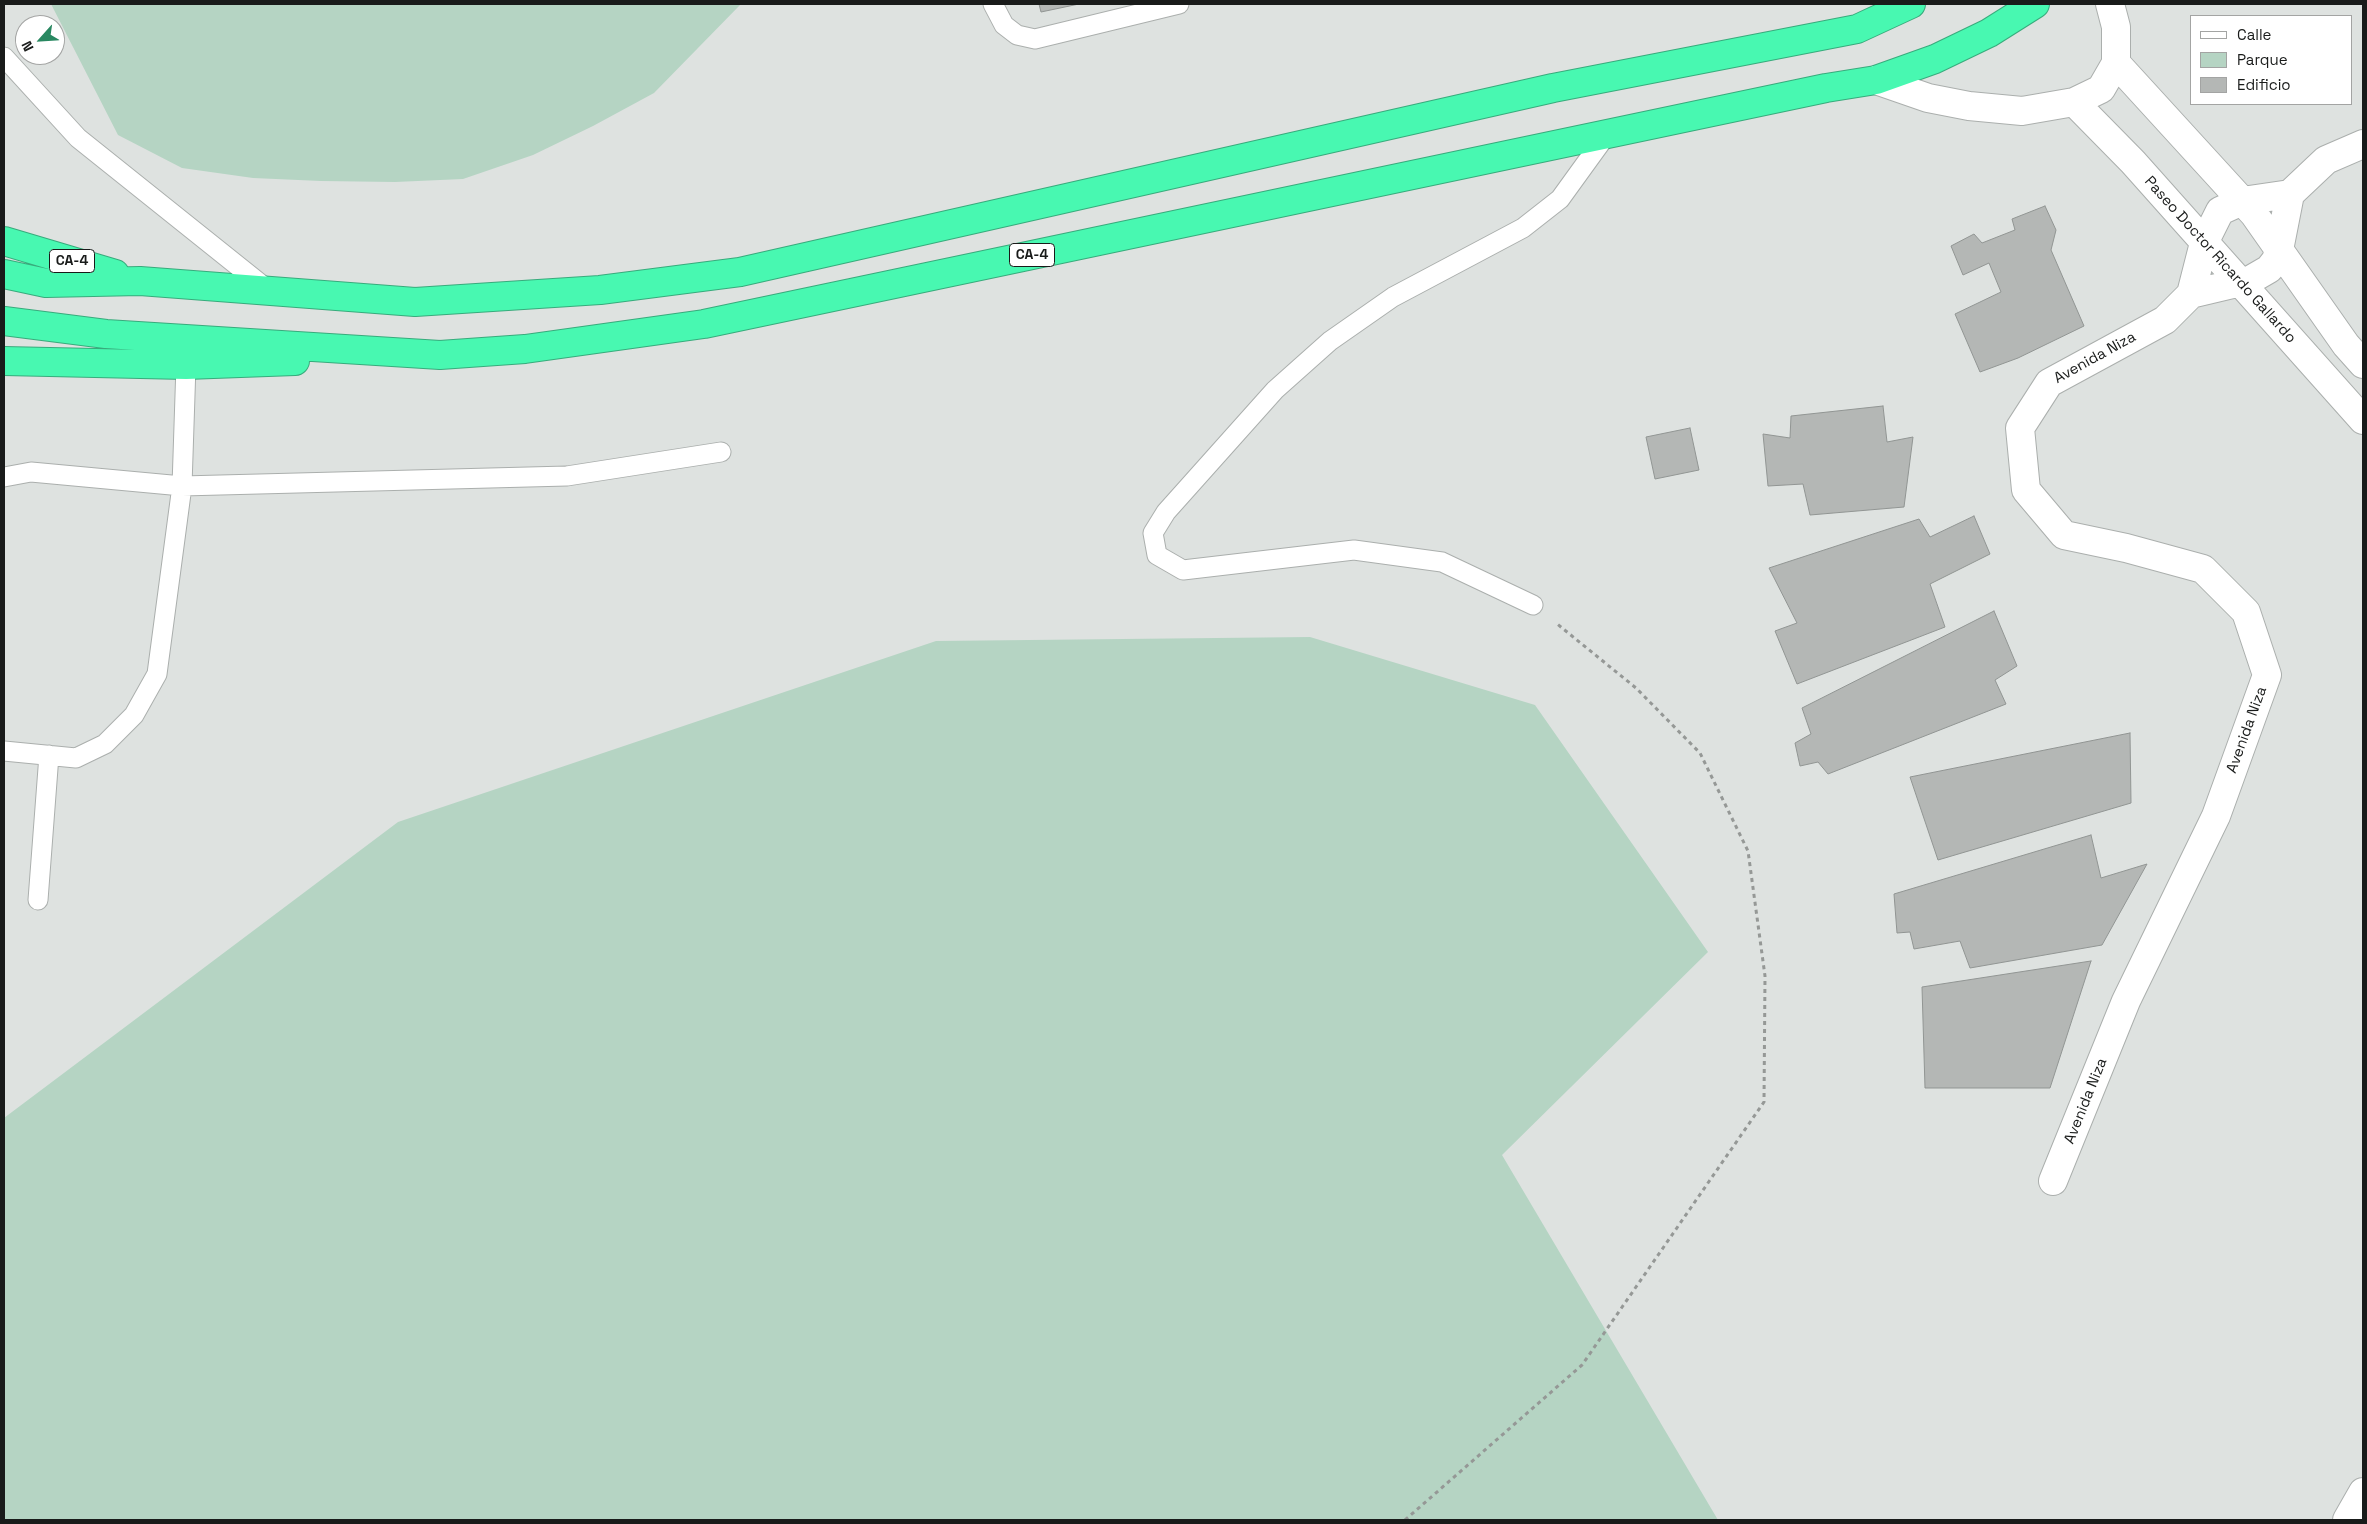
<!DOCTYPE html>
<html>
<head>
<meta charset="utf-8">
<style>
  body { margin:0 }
  #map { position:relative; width:2367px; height:1524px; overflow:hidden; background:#dee2e0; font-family:"Space Grotesk",sans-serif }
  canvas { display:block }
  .frame { position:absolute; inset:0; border:5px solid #191b1a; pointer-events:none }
  .legend { position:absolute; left:2190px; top:15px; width:162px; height:90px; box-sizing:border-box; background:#fff; border:1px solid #a3a4a3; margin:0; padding:6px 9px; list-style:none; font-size:15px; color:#191b1a }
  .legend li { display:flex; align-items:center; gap:10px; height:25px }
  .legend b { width:25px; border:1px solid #a3a4a3 }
  .north { position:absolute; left:15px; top:15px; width:50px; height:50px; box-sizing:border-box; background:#fff; border:1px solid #a3a4a3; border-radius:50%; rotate:244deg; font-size:14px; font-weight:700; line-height:20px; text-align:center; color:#191b1a }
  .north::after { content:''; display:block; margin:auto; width:18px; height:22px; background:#298861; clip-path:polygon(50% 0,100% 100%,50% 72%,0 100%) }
</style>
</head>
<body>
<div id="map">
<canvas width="2367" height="1524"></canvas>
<div class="frame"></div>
<ul class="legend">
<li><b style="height:6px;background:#fff"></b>Calle</li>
<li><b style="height:14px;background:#b5d4c3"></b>Parque</li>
<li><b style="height:14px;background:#b4b7b5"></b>Edificio</li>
</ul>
<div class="north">N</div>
</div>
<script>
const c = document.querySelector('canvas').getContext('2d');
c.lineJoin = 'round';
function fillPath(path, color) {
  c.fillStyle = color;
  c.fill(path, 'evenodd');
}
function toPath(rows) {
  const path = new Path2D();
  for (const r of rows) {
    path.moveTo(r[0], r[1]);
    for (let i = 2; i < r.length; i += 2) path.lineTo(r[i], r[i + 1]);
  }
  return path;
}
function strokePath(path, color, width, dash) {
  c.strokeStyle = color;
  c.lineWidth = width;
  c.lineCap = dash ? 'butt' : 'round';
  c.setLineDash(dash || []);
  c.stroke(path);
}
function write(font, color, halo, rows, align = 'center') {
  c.font = font + ' "Space Grotesk",sans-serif';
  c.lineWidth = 4.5;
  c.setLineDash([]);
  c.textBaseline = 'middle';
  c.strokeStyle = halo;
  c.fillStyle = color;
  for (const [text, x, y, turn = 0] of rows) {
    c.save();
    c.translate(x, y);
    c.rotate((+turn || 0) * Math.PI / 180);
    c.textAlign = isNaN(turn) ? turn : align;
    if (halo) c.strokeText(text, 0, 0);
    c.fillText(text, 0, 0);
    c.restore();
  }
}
const green = toPath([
  [51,4,741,4,654,93,593,126,533,155,463,179,395,182,321,181,253,178,182,168,118,135],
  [1310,637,1535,705,1708,952,1502,1155,1718,1520,4,1520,4,1118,398,822,936,641]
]);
const building = toPath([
  [1039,4,1079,4,1041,12,1039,4],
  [2045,206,2056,230,2051,250,2084,326,2018,358,1980,372,1955,314,2001,292,1989,263,1963,275,1951,246,1974,234,1982,243,2015,230,2012,219,2045,206],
  [1883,406,1887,442,1913,437,1904,507,1810,515,1803,484,1768,486,1763,434,1790,438,1791,416,1883,406],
  [1690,428,1699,470,1655,479,1646,437,1690,428],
  [1974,516,1990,554,1930,584,1945,627,1797,684,1775,631,1797,623,1769,568,1919,519,1930,537,1974,516],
  [1994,611,2017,666,1995,680,2006,704,1828,774,1818,762,1800,766,1795,743,1811,734,1802,708,1994,611],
  [2130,733,2131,803,1938,860,1910,777,2130,733],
  [2091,835,2101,878,2147,864,2102,945,1970,968,1960,941,1914,949,1910,932,1897,933,1894,894,2091,835],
  [2091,961,2050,1088,1925,1088,1922,987,2091,961]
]);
const path = toPath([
  [1405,1520,1582,1365,1764,1102,1765,976,1748,851,1700,753,1636,688,1556,623]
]);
const lane = toPath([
  [993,4,1004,25,1017,35,1035,39,1179,4],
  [4,57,78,138,268,290],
  [4,477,31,472,182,486,567,476,721,452],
  [1533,605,1442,562,1354,550,1183,570,1157,555,1153,533,1166,512,1275,390,1330,341,1393,297,1523,228,1560,199,1607,134],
  [4,751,76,758,105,744,134,715,157,674,182,486,186,365],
  [38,900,49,755]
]);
const street = toPath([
  [2116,63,2254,214,2346,345,2363,364],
  [1876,80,1928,98,1969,106,2022,111,2074,102,2101,89,2116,63,2116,27,2110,4],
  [2074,102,2133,162,2363,420],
  [2191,294,2204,243,2220,211,2242,201,2290,194,2326,160,2363,144],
  [2053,1181,2126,1001,2216,816,2267,675,2246,612,2203,569,2126,548,2064,535,2026,490,2020,428,2049,383,2165,320,2191,294,2250,280,2269,269,2276,260,2279,250,2290,194],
  [2347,1520,2363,1492]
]);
const highway = toPath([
  [4,241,115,274],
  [4,274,46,283,140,281,415,302,600,290,740,272,1553,88,1857,29,1911,4],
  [4,321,106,334,440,355,525,349,704,324,1826,88,1876,80,1935,59,1989,33,2035,4],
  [4,361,186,365,295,361]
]);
const shields = [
  [1032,255,45],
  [72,261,45]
];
const shieldNames = [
  ["CA-4",1032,255],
  ["CA-4",72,261]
];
const streetNames = [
  ["Paseo Doctor Ricardo Gallardo",2220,260,48],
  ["Avenida Niza",2095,358,-29],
  ["Avenida Niza",2247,730,-70],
  ["Avenida Niza",2086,1101,-68]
];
fillPath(green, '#b5d4c3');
fillPath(building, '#b4b7b5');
strokePath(building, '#919593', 1);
strokePath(lane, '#abafad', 21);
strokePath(street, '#abafad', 30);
strokePath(highway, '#38ab7c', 30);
strokePath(path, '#959896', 3, [4, 4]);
strokePath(lane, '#fff', 19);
strokePath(street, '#fff', 28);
strokePath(highway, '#48f8b1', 28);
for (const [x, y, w] of shields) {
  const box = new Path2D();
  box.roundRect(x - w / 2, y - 11.5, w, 23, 4);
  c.fillStyle = '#fff';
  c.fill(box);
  strokePath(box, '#191b1a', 1);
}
write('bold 14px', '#191b1a', null, shieldNames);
write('15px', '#191b1a', '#fff', streetNames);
</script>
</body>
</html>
